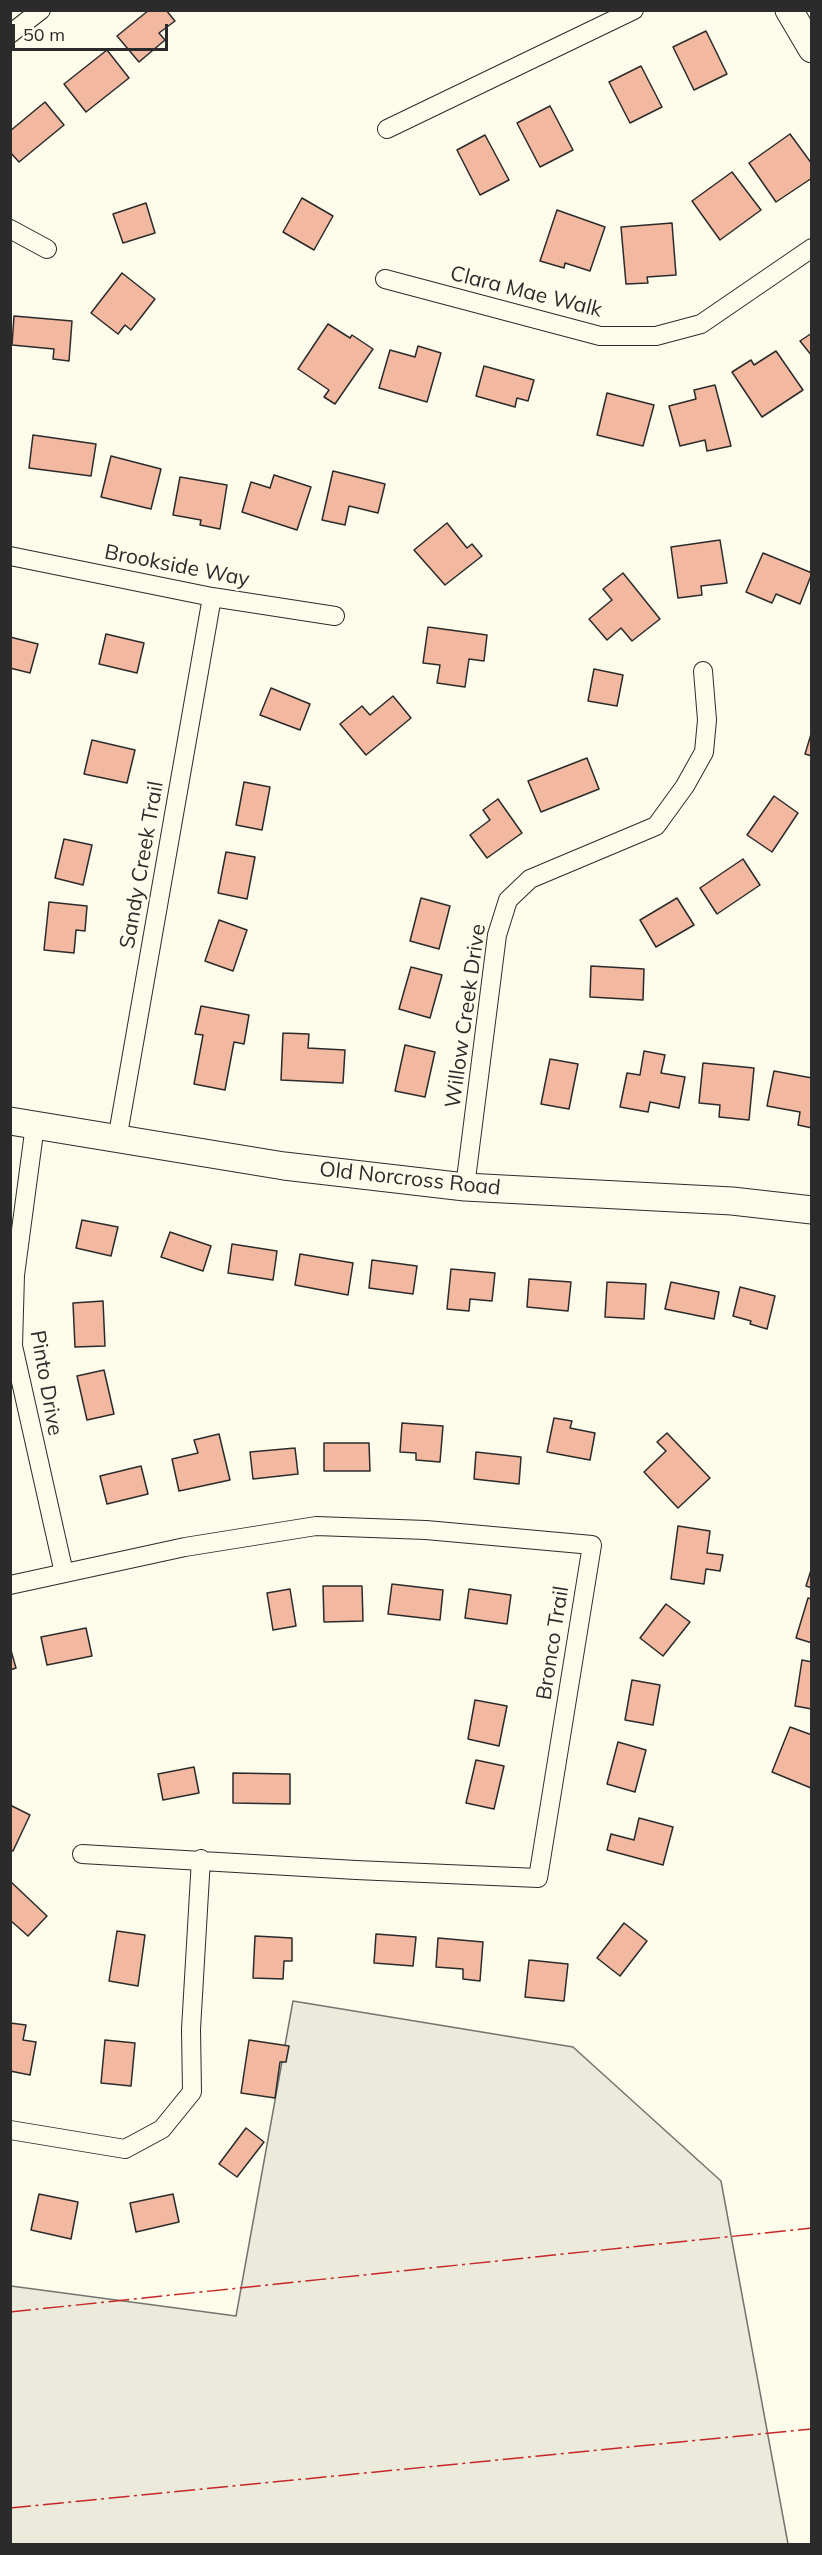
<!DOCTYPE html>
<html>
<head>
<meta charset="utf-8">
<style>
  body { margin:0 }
  #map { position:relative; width:822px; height:2555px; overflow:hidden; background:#fdfbea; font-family:Mulish,sans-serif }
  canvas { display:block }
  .frame { position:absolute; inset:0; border:12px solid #2b2b2b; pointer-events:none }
  .scale { position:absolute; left:12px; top:24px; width:156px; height:27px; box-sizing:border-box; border:3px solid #2b2b2b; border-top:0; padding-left:8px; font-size:18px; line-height:21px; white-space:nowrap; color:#2b2b2b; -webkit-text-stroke:4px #fdfbea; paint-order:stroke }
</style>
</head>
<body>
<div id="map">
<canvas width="822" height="2555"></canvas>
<div class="frame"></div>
<div class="scale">50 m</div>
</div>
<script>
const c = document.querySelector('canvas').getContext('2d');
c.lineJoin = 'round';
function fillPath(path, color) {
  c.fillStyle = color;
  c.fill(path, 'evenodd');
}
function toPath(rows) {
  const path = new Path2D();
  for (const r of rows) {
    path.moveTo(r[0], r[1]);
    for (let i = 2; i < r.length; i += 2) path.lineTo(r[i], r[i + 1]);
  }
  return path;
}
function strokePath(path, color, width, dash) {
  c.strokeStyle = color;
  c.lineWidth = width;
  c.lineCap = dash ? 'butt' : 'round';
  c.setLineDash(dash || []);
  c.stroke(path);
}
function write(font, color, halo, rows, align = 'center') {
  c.font = font + ' Mulish,sans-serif';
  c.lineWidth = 4.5;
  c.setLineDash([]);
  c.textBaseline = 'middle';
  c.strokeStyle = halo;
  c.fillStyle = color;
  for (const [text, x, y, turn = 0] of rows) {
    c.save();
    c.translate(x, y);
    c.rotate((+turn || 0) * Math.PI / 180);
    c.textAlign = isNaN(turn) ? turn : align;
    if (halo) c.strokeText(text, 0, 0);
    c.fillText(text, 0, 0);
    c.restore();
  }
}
const green = toPath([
  [293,2001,573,2047,721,2181,788,2544,11,2544,11,2286,236,2316,293,2001]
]);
const building = toPath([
  [149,10,166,10,175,21,159,33,165,40,139,62,117,36,149,10],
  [706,31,727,74,694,90,673,47,706,31],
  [107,50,129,78,86,112,64,84,107,50],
  [641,66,662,107,630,123,609,82,641,66],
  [45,102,64,125,19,162,10,152,10,131,45,102],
  [550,106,573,150,540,167,517,123,550,106],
  [790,134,812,164,812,178,776,202,749,163,790,134],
  [485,135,509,180,480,195,457,150,485,135],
  [732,172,761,210,720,240,692,201,732,172],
  [302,198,333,216,314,250,283,232,302,198],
  [146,203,155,233,123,243,113,214,146,203],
  [557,210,605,227,590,271,565,263,564,268,540,261,557,210],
  [672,223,676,275,647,277,648,283,626,284,621,227,672,223],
  [122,273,155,299,131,330,125,325,118,334,91,313,122,273],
  [14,316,72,321,69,361,53,359,54,349,12,345,14,316],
  [328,324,350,338,352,335,373,349,335,404,324,397,329,390,298,369,328,324],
  [812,333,812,356,800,341,812,333],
  [418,346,441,353,427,402,379,388,390,350,415,357,418,346],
  [776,351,803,390,762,417,732,372,751,360,754,365,776,351],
  [484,366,534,380,528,401,517,398,515,407,476,396,484,366],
  [715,385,731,446,707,451,705,440,680,446,669,406,696,399,694,390,715,385],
  [607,393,654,405,643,446,597,435,607,393],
  [33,435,96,444,91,476,29,468,33,435],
  [111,456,161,469,151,509,101,497,111,456],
  [333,471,385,484,378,513,349,506,345,525,322,520,333,471],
  [274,475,311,487,297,530,242,512,251,482,270,488,274,475],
  [180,477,227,485,220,529,200,525,201,520,173,515,180,477],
  [447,523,467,548,472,544,482,556,445,585,414,550,447,523],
  [720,540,727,583,701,586,702,595,678,598,671,547,720,540],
  [763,553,812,573,800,604,776,594,772,603,746,592,763,553],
  [623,573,660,619,632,641,621,628,607,640,589,619,612,600,603,589,623,573],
  [428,627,487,635,484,661,469,659,465,687,437,683,440,665,423,663,428,627],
  [106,634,144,643,137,673,99,664,106,634],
  [10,637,38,644,30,673,10,668,10,637],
  [594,669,623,675,617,706,588,701,594,669],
  [271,688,310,704,300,730,260,715,271,688],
  [393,696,411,718,366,755,340,724,362,706,370,715,393,696],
  [812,731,812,756,805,754,812,731],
  [92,740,135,750,127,783,84,774,92,740],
  [587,758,599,789,541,812,528,781,587,758],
  [244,782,270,787,262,830,236,825,244,782],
  [774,796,798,813,772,852,747,835,774,796],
  [498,799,522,833,487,858,470,835,490,820,483,810,498,799],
  [64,839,92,845,83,885,55,878,64,839],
  [226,852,255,857,247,899,218,893,226,852],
  [743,859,760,885,717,914,700,888,743,859],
  [421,898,450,906,439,949,410,941,421,898],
  [677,898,694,925,656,947,640,920,677,898],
  [49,902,87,906,85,931,76,930,74,953,44,950,49,902],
  [219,920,247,930,233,971,205,961,219,920],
  [591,966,644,969,643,1000,590,997,591,966],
  [411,967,442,975,430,1018,399,1009,411,967],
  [201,1006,249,1015,244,1044,234,1042,225,1090,194,1084,203,1035,195,1034,201,1006],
  [283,1033,309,1034,308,1048,345,1050,343,1083,281,1080,283,1033],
  [405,1045,435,1052,425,1097,395,1091,405,1045],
  [644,1051,665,1055,661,1073,685,1077,679,1108,650,1102,648,1112,620,1107,627,1073,640,1075,644,1051],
  [550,1059,578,1064,569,1109,541,1104,550,1059],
  [703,1063,754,1068,749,1120,719,1117,720,1105,699,1103,703,1063],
  [774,1071,812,1078,812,1128,798,1125,800,1112,767,1106,774,1071],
  [82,1220,118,1227,111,1256,76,1248,82,1220],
  [170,1232,211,1246,203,1271,161,1257,170,1232],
  [232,1244,277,1251,273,1280,228,1273,232,1244],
  [300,1254,353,1263,348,1295,295,1285,300,1254],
  [372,1260,417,1266,413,1294,369,1288,372,1260],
  [451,1269,495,1273,492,1301,470,1299,469,1311,447,1309,451,1269],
  [529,1279,571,1282,568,1311,527,1307,529,1279],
  [607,1282,646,1284,644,1319,605,1317,607,1282],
  [671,1282,719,1292,714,1319,665,1309,671,1282],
  [740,1287,775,1296,767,1329,750,1324,751,1321,733,1316,740,1287],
  [103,1301,105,1346,75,1347,73,1303,103,1301],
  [104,1370,114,1414,87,1420,77,1376,104,1370],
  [554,1418,572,1421,570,1428,595,1433,590,1460,547,1452,554,1418],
  [402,1423,443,1426,440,1462,416,1460,416,1453,400,1452,402,1423],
  [667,1433,710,1478,678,1508,644,1472,666,1451,657,1442,667,1433],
  [219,1434,230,1480,179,1491,172,1459,198,1453,194,1440,219,1434],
  [324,1443,369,1443,370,1471,324,1471,324,1443],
  [295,1448,298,1474,253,1479,250,1452,295,1448],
  [476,1452,521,1457,519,1484,474,1479,476,1452],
  [141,1466,148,1494,107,1504,100,1476,141,1466],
  [678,1526,710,1531,707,1553,723,1555,720,1571,706,1569,704,1584,671,1579,678,1526],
  [812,1567,812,1588,806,1586,812,1567],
  [392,1584,443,1590,440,1620,388,1614,392,1584],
  [323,1586,362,1586,363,1621,324,1622,323,1586],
  [290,1589,296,1626,273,1630,267,1593,290,1589],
  [469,1589,511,1595,507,1624,465,1618,469,1589],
  [808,1598,812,1599,812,1643,796,1638,808,1598],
  [666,1604,690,1622,663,1656,640,1638,666,1604],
  [86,1628,92,1656,47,1665,41,1637,86,1628],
  [10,1647,16,1668,10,1670,10,1647],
  [802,1660,812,1662,812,1709,795,1706,802,1660],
  [632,1680,660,1685,653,1725,625,1720,632,1680],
  [475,1700,507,1706,499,1746,468,1739,475,1700],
  [790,1727,812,1735,811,1788,772,1772,790,1727],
  [618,1742,646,1750,635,1792,607,1784,618,1742],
  [476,1760,504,1766,494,1809,466,1803,476,1760],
  [194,1767,199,1793,163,1800,158,1774,194,1767],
  [233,1773,290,1774,290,1804,233,1803,233,1773],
  [10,1805,30,1815,13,1851,10,1850,10,1805],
  [639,1818,673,1827,663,1865,607,1850,611,1834,634,1840,639,1818],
  [10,1881,47,1916,28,1936,10,1920,10,1881],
  [624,1923,647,1941,620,1976,597,1958,624,1923],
  [117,1931,145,1935,138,1986,109,1981,117,1931],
  [376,1934,416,1937,413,1966,374,1963,376,1934],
  [255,1936,292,1938,292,1961,284,1961,283,1979,253,1978,255,1936],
  [438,1938,483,1942,480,1981,463,1979,463,1969,436,1967,438,1938],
  [529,1960,568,1964,564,2001,525,1997,529,1960],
  [10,2023,26,2025,23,2040,36,2042,30,2075,10,2071,10,2023],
  [105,2040,135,2043,131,2086,101,2083,105,2040],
  [249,2040,289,2046,286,2062,280,2062,275,2098,241,2093,249,2040],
  [246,2128,264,2142,237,2177,219,2164,246,2128],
  [39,2194,78,2202,71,2239,31,2230,39,2194],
  [173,2194,179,2222,136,2232,130,2203,173,2194]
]);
const street = toPath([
  [10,34,41,10],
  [387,129,634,10],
  [10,229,47,249],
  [385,279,600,336,656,336,701,324,812,248],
  [10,556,212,597,335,616],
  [35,1125,15,1275,13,1346,64,1573],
  [117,1140,212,597],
  [465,1187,497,935,508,900,530,879,656,826,685,786,704,752,707,720,703,671],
  [10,1585,185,1547,316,1526,426,1530,592,1545,538,1878,356,1870,82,1854],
  [10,2130,125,2149,162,2129,192,2092,191,2029,201,1859]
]);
const secondary = toPath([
  [789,10,812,49],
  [10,1121,284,1166,465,1187,732,1201,812,1210]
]);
const power = toPath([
  [10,2312,812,2228],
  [10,2508,812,2429]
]);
const streetNames = [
  ["Clara Mae Walk",526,292,14],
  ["Brookside Way",177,566,11],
  ["Sandy Creek Trail",142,865,-80],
  ["Willow Creek Drive",466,1016,-82],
  ["Old Norcross Road",410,1179,6],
  ["Pinto Drive",46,1383,80],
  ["Bronco Trail",553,1643,-81]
];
fillPath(green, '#ecebdb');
strokePath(green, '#74746e', 1.5);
fillPath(building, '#f2b8a0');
strokePath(building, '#2b2b2b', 1.5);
strokePath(street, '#2b2b2b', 20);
strokePath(secondary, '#2b2b2b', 29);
strokePath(street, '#fdfbea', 18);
strokePath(secondary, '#fdfbea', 27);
strokePath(power, '#c62828', 1.5, [21, 4.5, 3, 4.5]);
write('21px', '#2b2b2b', '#fdfbea', streetNames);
</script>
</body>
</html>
